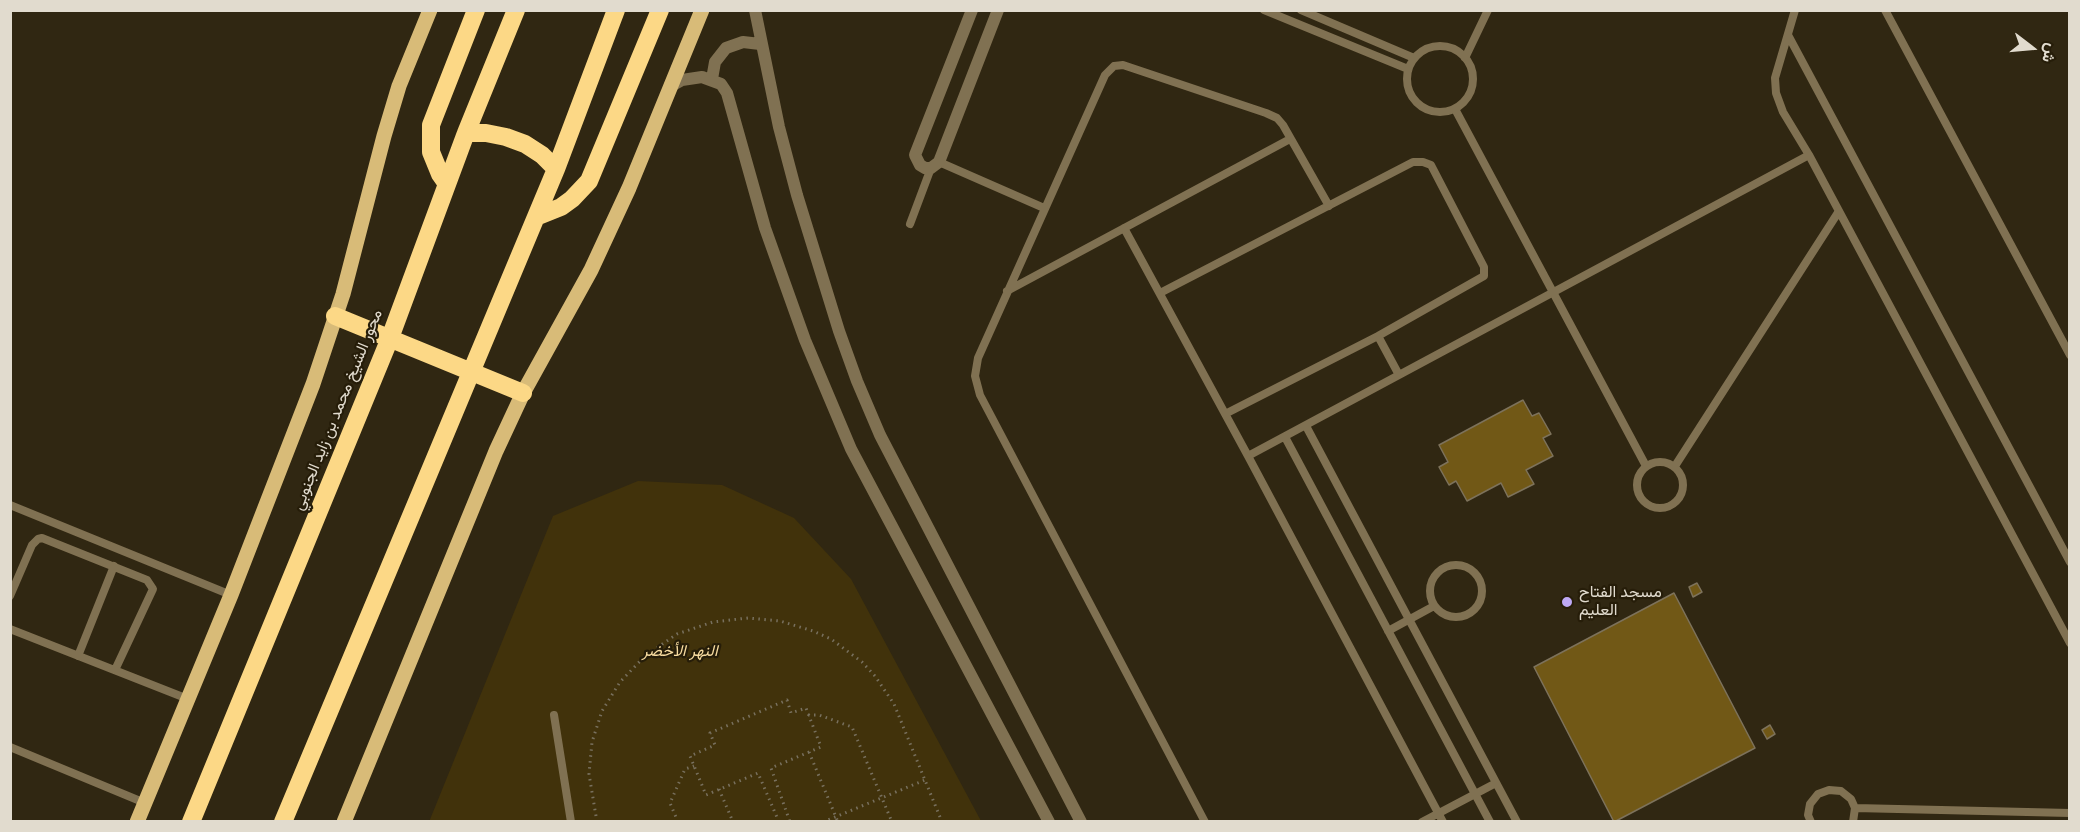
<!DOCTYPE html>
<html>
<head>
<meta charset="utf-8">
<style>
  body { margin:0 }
  #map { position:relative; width:2080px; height:832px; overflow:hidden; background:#302712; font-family:"Times New Roman",Vazirmatn,serif }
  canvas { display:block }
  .frame { position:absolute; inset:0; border:12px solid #e1dbce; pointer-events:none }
  .north { position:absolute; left:2002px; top:18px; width:60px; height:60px; -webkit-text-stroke:4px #261d09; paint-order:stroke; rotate:106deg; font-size:16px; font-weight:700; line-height:24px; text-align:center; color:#e1dbce }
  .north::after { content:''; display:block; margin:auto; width:21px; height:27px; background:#e1dbce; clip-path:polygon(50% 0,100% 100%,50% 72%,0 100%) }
</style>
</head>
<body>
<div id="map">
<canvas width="2080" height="832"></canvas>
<div class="frame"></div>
<div class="north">ش</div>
</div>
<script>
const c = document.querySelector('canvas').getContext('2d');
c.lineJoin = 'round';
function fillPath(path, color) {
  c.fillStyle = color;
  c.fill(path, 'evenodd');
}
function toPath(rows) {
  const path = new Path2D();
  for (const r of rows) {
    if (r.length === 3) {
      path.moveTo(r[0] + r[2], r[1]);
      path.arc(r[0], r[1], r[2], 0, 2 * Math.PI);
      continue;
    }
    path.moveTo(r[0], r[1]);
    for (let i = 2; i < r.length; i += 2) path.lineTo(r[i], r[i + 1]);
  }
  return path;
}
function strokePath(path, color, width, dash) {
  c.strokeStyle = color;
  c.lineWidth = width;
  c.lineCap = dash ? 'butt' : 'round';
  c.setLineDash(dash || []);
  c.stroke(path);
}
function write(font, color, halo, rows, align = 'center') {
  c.font = font + ' "Times New Roman",Vazirmatn,serif';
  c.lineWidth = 4.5;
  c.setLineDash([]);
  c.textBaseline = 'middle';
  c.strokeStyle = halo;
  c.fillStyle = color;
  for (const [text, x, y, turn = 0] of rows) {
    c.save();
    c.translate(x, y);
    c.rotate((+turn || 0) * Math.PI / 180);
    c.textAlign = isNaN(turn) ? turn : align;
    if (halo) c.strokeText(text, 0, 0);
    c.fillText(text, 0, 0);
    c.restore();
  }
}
const green = toPath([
  [638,481,722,485,794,518,851,579,981,821,429,822,553,516]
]);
const building = toPath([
  [1523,400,1532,416,1539,413,1551,434,1543,438,1553,456,1526,470,1534,484,1508,497,1501,483,1467,501,1456,481,1449,485,1439,467,1448,462,1439,445,1523,400],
  [1697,583,1702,592,1693,597,1689,587,1697,583],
  [1674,593,1755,748,1614,822,1534,667,1674,593],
  [1770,725,1775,734,1767,739,1762,730,1770,725]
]);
const path = toPath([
  [808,715,819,715,852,727,892,822],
  [809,752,838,822],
  [719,789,733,822],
  [597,822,589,774,592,742,602,711,620,682,645,656,677,634,713,622,748,618,780,621,813,631,831,639,862,662,875,676,894,704,942,822],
  [678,822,670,803,685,769,694,766],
  [779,822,758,773,706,795,690,756,715,745,710,733,787,700,791,713,806,708,821,747,771,768,790,822],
  [823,822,925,780]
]);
const lane = toPath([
  [1264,10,1408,69],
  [1301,10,1414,58],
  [1795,10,1775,78,1776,93,1783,112,1809,155,2070,643],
  [1885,10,2070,355],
  [1788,35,2070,562],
  [1440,79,33],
  [1465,58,1488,10],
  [1455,109,1646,466],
  [939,162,1044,208],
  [910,224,931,168],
  [1124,228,1248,456,1443,822],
  [1007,291,1290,139],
  [1160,293,1413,162,1423,162,1431,165,1484,267,1484,276,1378,336,1225,414],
  [1378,336,1399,375],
  [1306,426,1517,822],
  [1285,437,1490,822],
  [1248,456,1809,155],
  [1660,485,23],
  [1675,466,1839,211],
  [10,505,231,595],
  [1456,591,26],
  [10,596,32,545,38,539,42,538,147,580,153,589,115,670],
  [10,629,188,699],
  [1388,631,1434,606],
  [78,656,114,566],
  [554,715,571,822],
  [10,747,145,803],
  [1855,808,2070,813],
  [1205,822,980,395,975,376,978,358,1105,75,1114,66,1123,65,1266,113,1277,118,1283,125,1329,206],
  [1422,822,1496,783],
  [1811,822,1808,815,1810,804,1818,794,1829,790,1841,791,1851,799,1855,808,1853,822]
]);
const street = toPath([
  [755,10,779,127,797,195,839,331,857,381,880,435,1081,822],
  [972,10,915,155,920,165,925,168,931,168,939,162,998,10],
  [712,79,715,62,726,48,743,42,760,44],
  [673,85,682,80,702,77,721,84,727,93,765,228,805,340,851,449,1049,822]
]);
const primary = toPath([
  [137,822,231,595,313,384,343,294,384,136,399,86,430,10],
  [344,822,496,451,523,393,591,270,629,188,702,10]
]);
const highway = toPath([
  [466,133,486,133,506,137,525,144,542,155,556,169],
  [447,184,440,174,431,152,431,125,476,10],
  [536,217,561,207,572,199,589,181,660,10],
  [335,316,523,393],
  [191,822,390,338,466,133,516,10],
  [283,822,556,169,616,10]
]);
const markers = [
  [1567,602,6,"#bea9f5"]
];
const streetNames = [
  ["محور الشيخ محمد بن زايد الجنوبي",338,410,-68]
];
const poiNames = [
  ["مسجد الفتاح",1579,593],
  ["العليم",1579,611]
];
const parkNames = [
  ["النهر الأخضر",680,652]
];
fillPath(green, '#41320b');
fillPath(building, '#715816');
strokePath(building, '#7d725b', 1.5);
strokePath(path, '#78705e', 3, [1.5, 4.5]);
strokePath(lane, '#807152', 8);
strokePath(street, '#807152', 12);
strokePath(primary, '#d8bb78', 15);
strokePath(highway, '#fcd886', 18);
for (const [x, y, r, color] of markers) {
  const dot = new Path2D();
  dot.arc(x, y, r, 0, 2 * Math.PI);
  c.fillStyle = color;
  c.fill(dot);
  strokePath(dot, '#261d09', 2);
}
write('16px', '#e1dbce', '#261d09', streetNames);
write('16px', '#e1dbce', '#261d09', poiNames, 'left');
write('italic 16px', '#f8dca0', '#261d09', parkNames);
</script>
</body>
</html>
